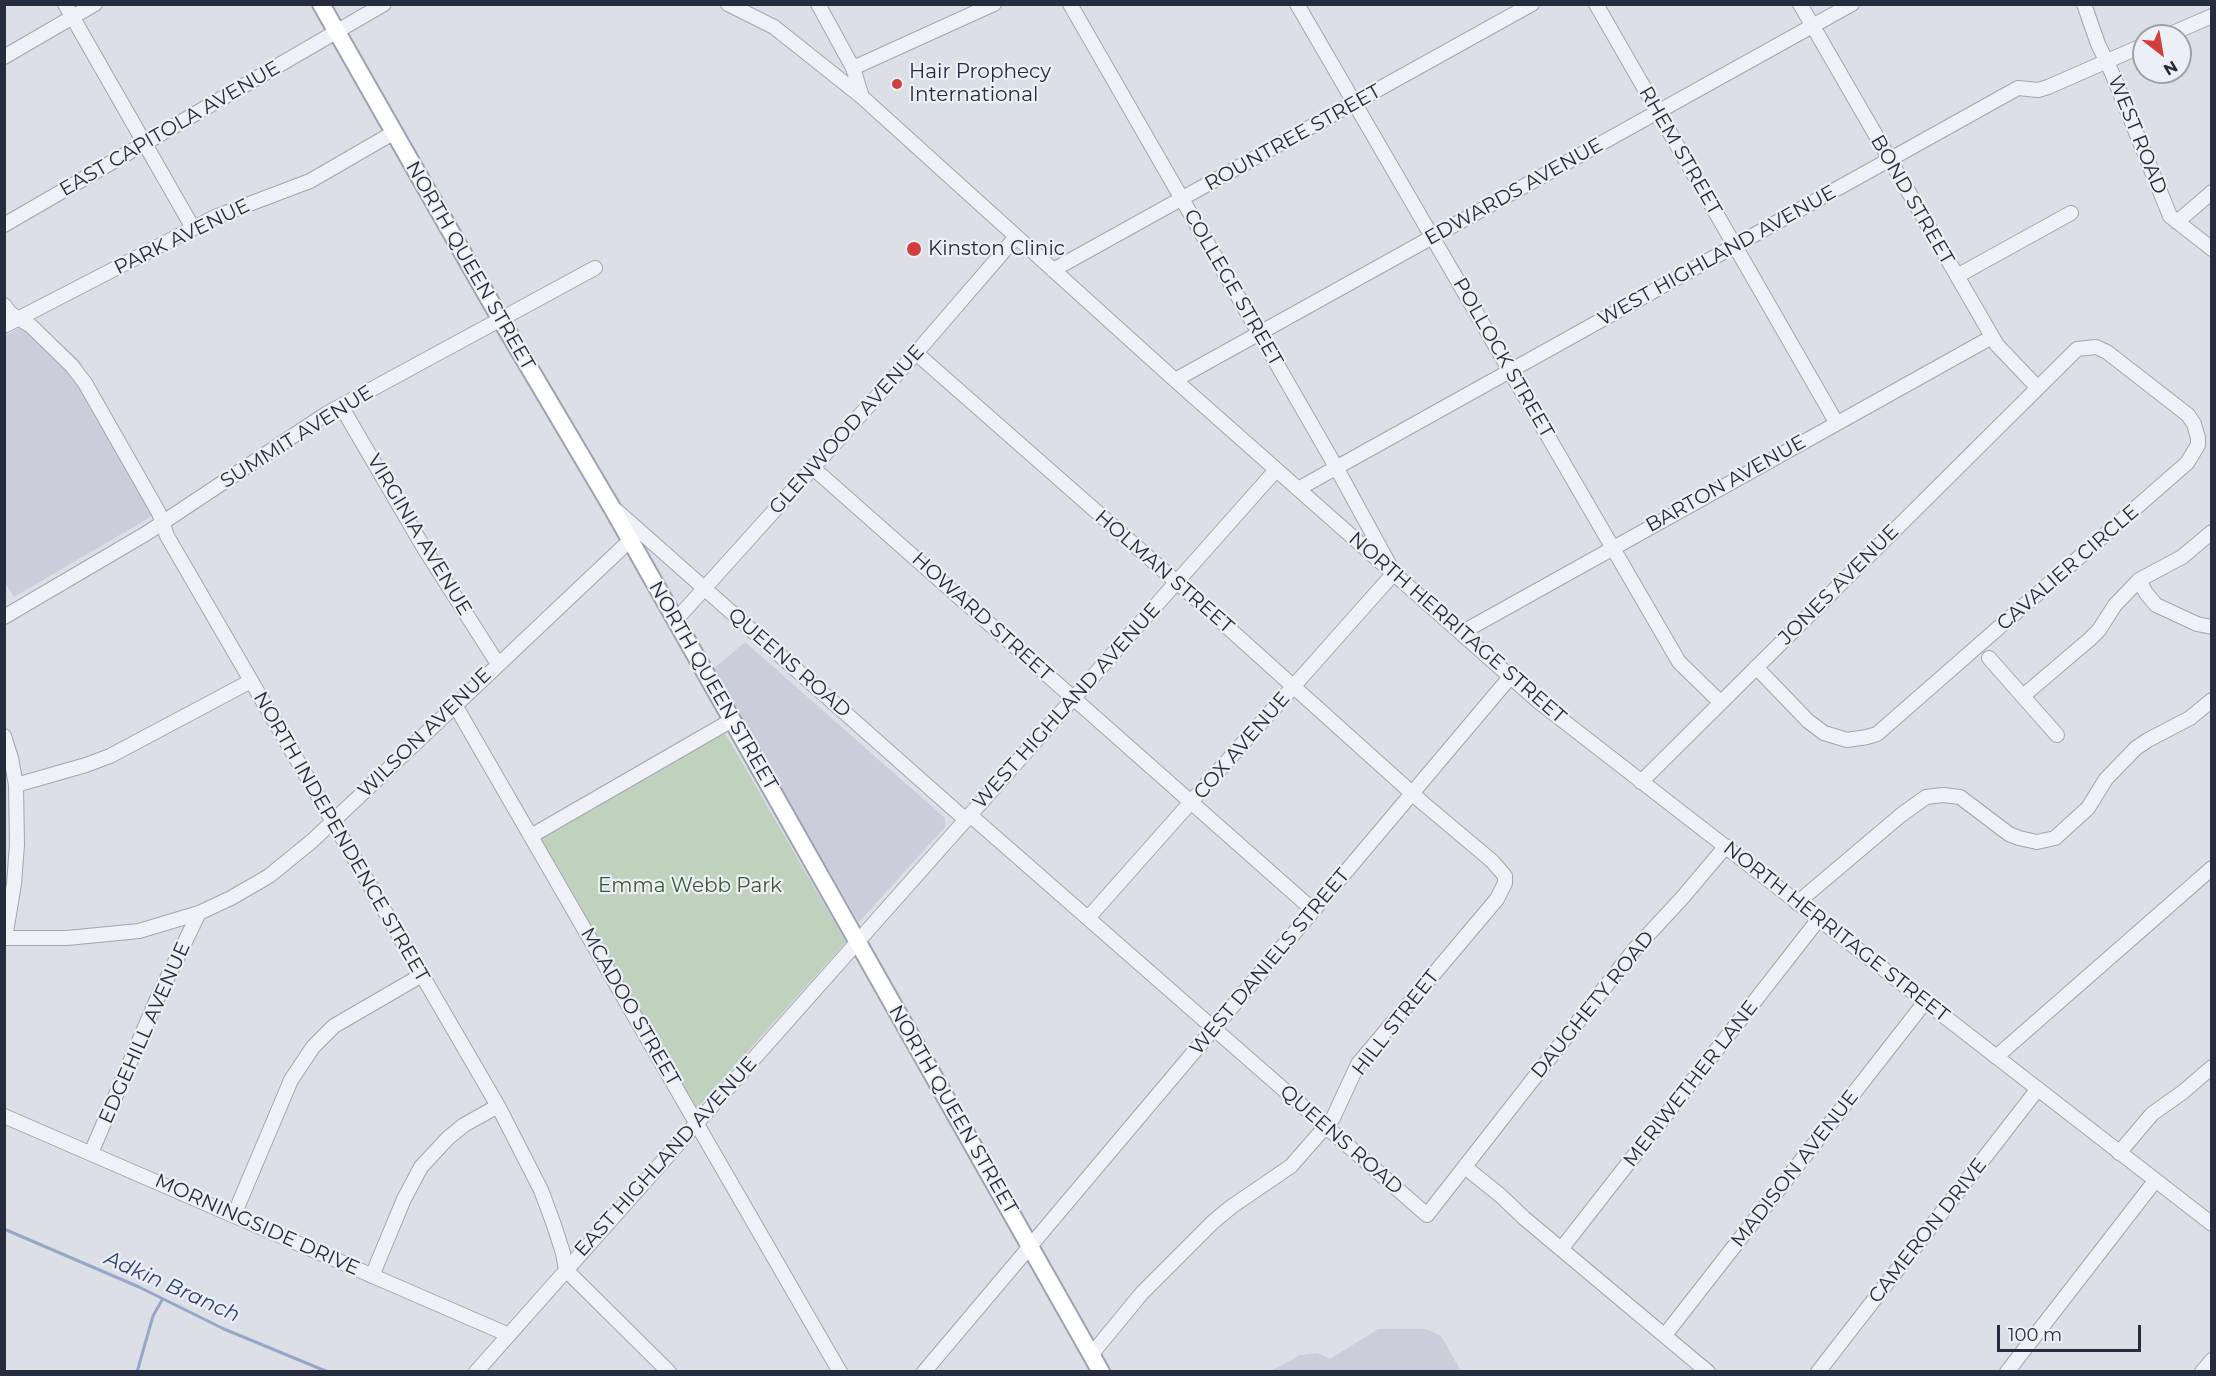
<!DOCTYPE html>
<html>
<head>
<meta charset="utf-8">
<style>
  body { margin:0 }
  #map { position:relative; width:2216px; height:1376px; overflow:hidden; background:#dddfe7; font-family:Montserrat,sans-serif }
  canvas { display:block }
  .frame { position:absolute; inset:0; border:6px solid #262b3e; pointer-events:none }
  .north { position:absolute; left:2132px; top:24px; width:60px; height:60px; box-sizing:border-box; background:#eceff5; border:2px solid #9da1ac; border-radius:50%; rotate:149deg; font-size:16px; font-weight:700; line-height:24px; text-align:center; color:#262b3e }
  .north::after { content:''; display:block; margin:auto; width:21px; height:27px; background:#d23e3c; clip-path:polygon(50% 0,100% 100%,50% 72%,0 100%) }
  .scale { position:absolute; left:1997px; top:1325px; width:144px; height:27px; box-sizing:border-box; border:3px solid #262b3e; border-top:0; padding-left:8px; font-size:18px; line-height:21px; white-space:nowrap; color:#262b3e; -webkit-text-stroke:4px #eceff5; paint-order:stroke }
</style>
</head>
<body>
<div id="map">
<canvas width="2216" height="1376"></canvas>
<div class="frame"></div>
<div class="north">N</div>
<div class="scale">100 m</div>
</div>
<script>
const c = document.querySelector('canvas').getContext('2d');
c.lineJoin = 'round';
function fillPath(path, color) {
  c.fillStyle = color;
  c.fill(path, 'evenodd');
}
function toPath(rows) {
  const path = new Path2D();
  for (const r of rows) {
    path.moveTo(r[0], r[1]);
    for (let i = 2; i < r.length; i += 2) path.lineTo(r[i], r[i + 1]);
  }
  return path;
}
function strokePath(path, color, width, dash) {
  c.strokeStyle = color;
  c.lineWidth = width;
  c.lineCap = dash ? 'butt' : 'round';
  c.setLineDash(dash || []);
  c.stroke(path);
}
function write(font, color, halo, rows, align = 'center') {
  c.font = font + ' Montserrat,sans-serif';
  c.lineWidth = 4.5;
  c.setLineDash([]);
  c.textBaseline = 'middle';
  c.strokeStyle = halo;
  c.fillStyle = color;
  for (const [text, x, y, turn = 0] of rows) {
    c.save();
    c.translate(x, y);
    c.rotate((+turn || 0) * Math.PI / 180);
    c.textAlign = isNaN(turn) ? turn : align;
    if (halo) c.strokeText(text, 0, 0);
    c.fillText(text, 0, 0);
    c.restore();
  }
}
const built = toPath([
  [34,319,80,361,161,511,14,597,5,582,5,336],
  [745,642,945,818,945,827,859,922,712,670],
  [1378,1329,1426,1329,1441,1336,1461,1371,1271,1371,1300,1355,1318,1353,1330,1359]
]);
const green = toPath([
  [725,733,846,942,696,1109,538,840]
]);
const stream = toPath([
  [4,1229,139,1287,224,1329,328,1372],
  [137,1372,153,1316,162,1300]
]);
const minor = toPath([
  [65,4,193,228],
  [728,4,774,27,862,97,1175,380,1539,702,2212,1224],
  [818,4,853,68,862,97],
  [1070,4,1336,467,1394,573,1088,918],
  [1297,4,1679,662,1720,702],
  [1596,4,1836,422],
  [1800,4,1997,345,2037,387],
  [2084,4,2098,44,2112,73,2170,216,2212,249],
  [2166,36,2212,16],
  [4,57,95,4],
  [853,68,994,4],
  [2177,222,2212,192],
  [4,225,384,4],
  [1053,270,1532,4],
  [1957,276,2071,213],
  [4,305,10,313,31,326,72,366,85,383,159,513,167,536,498,1106,541,1190,554,1225,563,1253,566,1270,669,1372],
  [4,326,215,217,310,181,393,133],
  [916,353,1205,607,1423,803,1492,861,1505,876,1505,883,1497,899,1358,1064,1333,1118,1291,1166,1231,1207,1213,1222,1142,1293,1091,1355],
  [1175,380,1852,4],
  [341,406,424,548,498,664],
  [812,467,1313,910],
  [1298,489,2018,88,2038,90,2048,87,2144,45],
  [617,511,966,820],
  [2139,580,2146,593,2156,605,2197,624,2212,627],
  [4,617,147,533,326,414,595,268],
  [675,621,916,353,1016,237],
  [1461,633,1992,337],
  [1989,658,2057,735],
  [2023,696,2090,639,2099,630,2115,605,2139,580,2182,557,2212,532],
  [455,705,840,1372],
  [4,736,11,758,16,785,17,845,14,884,5,938],
  [1641,782,2077,349,2096,347,2107,352,2188,415,2194,424,2198,438,2198,445,2187,463,1877,734,1867,737,1847,740,1824,733,1808,721,1756,667],
  [16,785,86,765,110,756,251,681],
  [970,815,1427,1215,1634,950,1683,897,1726,846],
  [531,836,732,720],
  [1797,903,1901,815,1926,797,1943,795,1960,797,2009,834,2019,838,2037,842,2055,838,2088,808,2106,779,2136,748,2148,740,2190,718,2212,700],
  [4,938,67,938,139,931,199,913,231,898,269,876,312,841,624,546],
  [1996,1057,2212,868],
  [4,1116,509,1335],
  [91,1153,158,997,199,913],
  [2119,1153,2152,1114,2183,1092,2212,1067],
  [1465,1167,1501,1196,1524,1218,1708,1372],
  [234,1215,291,1080,313,1047,334,1026,422,975],
  [1562,1248,1818,920],
  [372,1276,404,1199,421,1167,448,1138,464,1125,498,1106],
  [1665,1335,1925,1002],
  [476,1372,1276,470],
  [924,1372,1511,676],
  [1818,1372,2037,1090],
  [2007,1372,2155,1181],
  [2202,1372,2212,1360]
]);
const major = toPath([
  [321,4,501,320,611,506,1101,1372]
]);
const markers = [
  [897,84,6,"#d23e3c"],
  [914,249,8,"#d23e3c"]
];
const poiNames = [
  ["Hair Prophecy",909,72],
  ["International",909,95],
  ["Kinston Clinic",928,249]
];
const streetNames = [
  ["EAST CAPITOLA AVENUE",170,129,-30],
  ["WEST ROAD",2137,135,68],
  ["ROUNTREE STREET",1293,138,-29],
  ["RHEM STREET",1680,151,60],
  ["EDWARDS AVENUE",1514,192,-29],
  ["BOND STREET",1912,200,60],
  ["PARK AVENUE",182,237,-26],
  ["WEST HIGHLAND AVENUE",1717,256,-29],
  ["NORTH QUEEN STREET",470,266,60],
  ["COLLEGE STREET",1233,288,60],
  ["POLLOCK STREET",1503,358,60],
  ["GLENWOOD AVENUE",847,430,-48],
  ["SUMMIT AVENUE",297,437,-32],
  ["BARTON AVENUE",1726,484,-29],
  ["VIRGINIA AVENUE",419,535,59],
  ["CAVALIER CIRCLE",2068,568,-41],
  ["HOLMAN STREET",1164,572,41],
  ["JONES AVENUE",1839,585,-45],
  ["HOWARD STREET",982,617,42],
  ["NORTH HERRITAGE STREET",1457,628,41],
  ["QUEENS ROAD",789,663,41],
  ["NORTH QUEEN STREET",713,686,60],
  ["WEST HIGHLAND AVENUE",1067,706,-48],
  ["WILSON AVENUE",425,733,-44],
  ["COX AVENUE",1242,746,-49],
  ["NORTH INDEPENDENCE STREET",341,837,60],
  ["NORTH HERRITAGE STREET",1836,932,38],
  ["WEST DANIELS STREET",1270,962,-50],
  ["DAUGHETY ROAD",1593,1005,-51],
  ["MCADOO STREET",630,1007,60],
  ["HILL STREET",1396,1023,-52],
  ["EDGEHILL AVENUE",145,1033,-66],
  ["MERIWETHER LANE",1691,1084,-52],
  ["NORTH QUEEN STREET",953,1110,60],
  ["QUEENS ROAD",1341,1140,41],
  ["EAST HIGHLAND AVENUE",666,1157,-48],
  ["MADISON AVENUE",1795,1169,-52],
  ["MORNINGSIDE DRIVE",257,1225,24],
  ["CAMERON DRIVE",1928,1231,-52]
];
const parkNames = [
  ["Emma Webb Park",690,886]
];
const waterNames = [
  ["Adkin Branch",172,1287,24]
];
fillPath(built, '#cbceda');
fillPath(green, '#c0d2be');
strokePath(stream, '#96a7c9', 3);
strokePath(minor, '#a2a5b1', 16);
strokePath(major, '#9ca2b4', 20);
strokePath(minor, '#f0f1f6', 14);
strokePath(major, '#fff', 16);
for (const [x, y, r, color] of markers) {
  const dot = new Path2D();
  dot.arc(x, y, r, 0, 2 * Math.PI);
  c.fillStyle = color;
  c.fill(dot);
  strokePath(dot, '#eceff5', 2);
}
write('20px', '#262b3e', '#eceff5', poiNames, 'left');
write('20px', '#262b3e', '#eceff5', streetNames);
write('20px', '#345b33', '#eceff5', parkNames);
write('italic 21px', '#2f4274', '#eceff5', waterNames);
</script>
</body>
</html>
